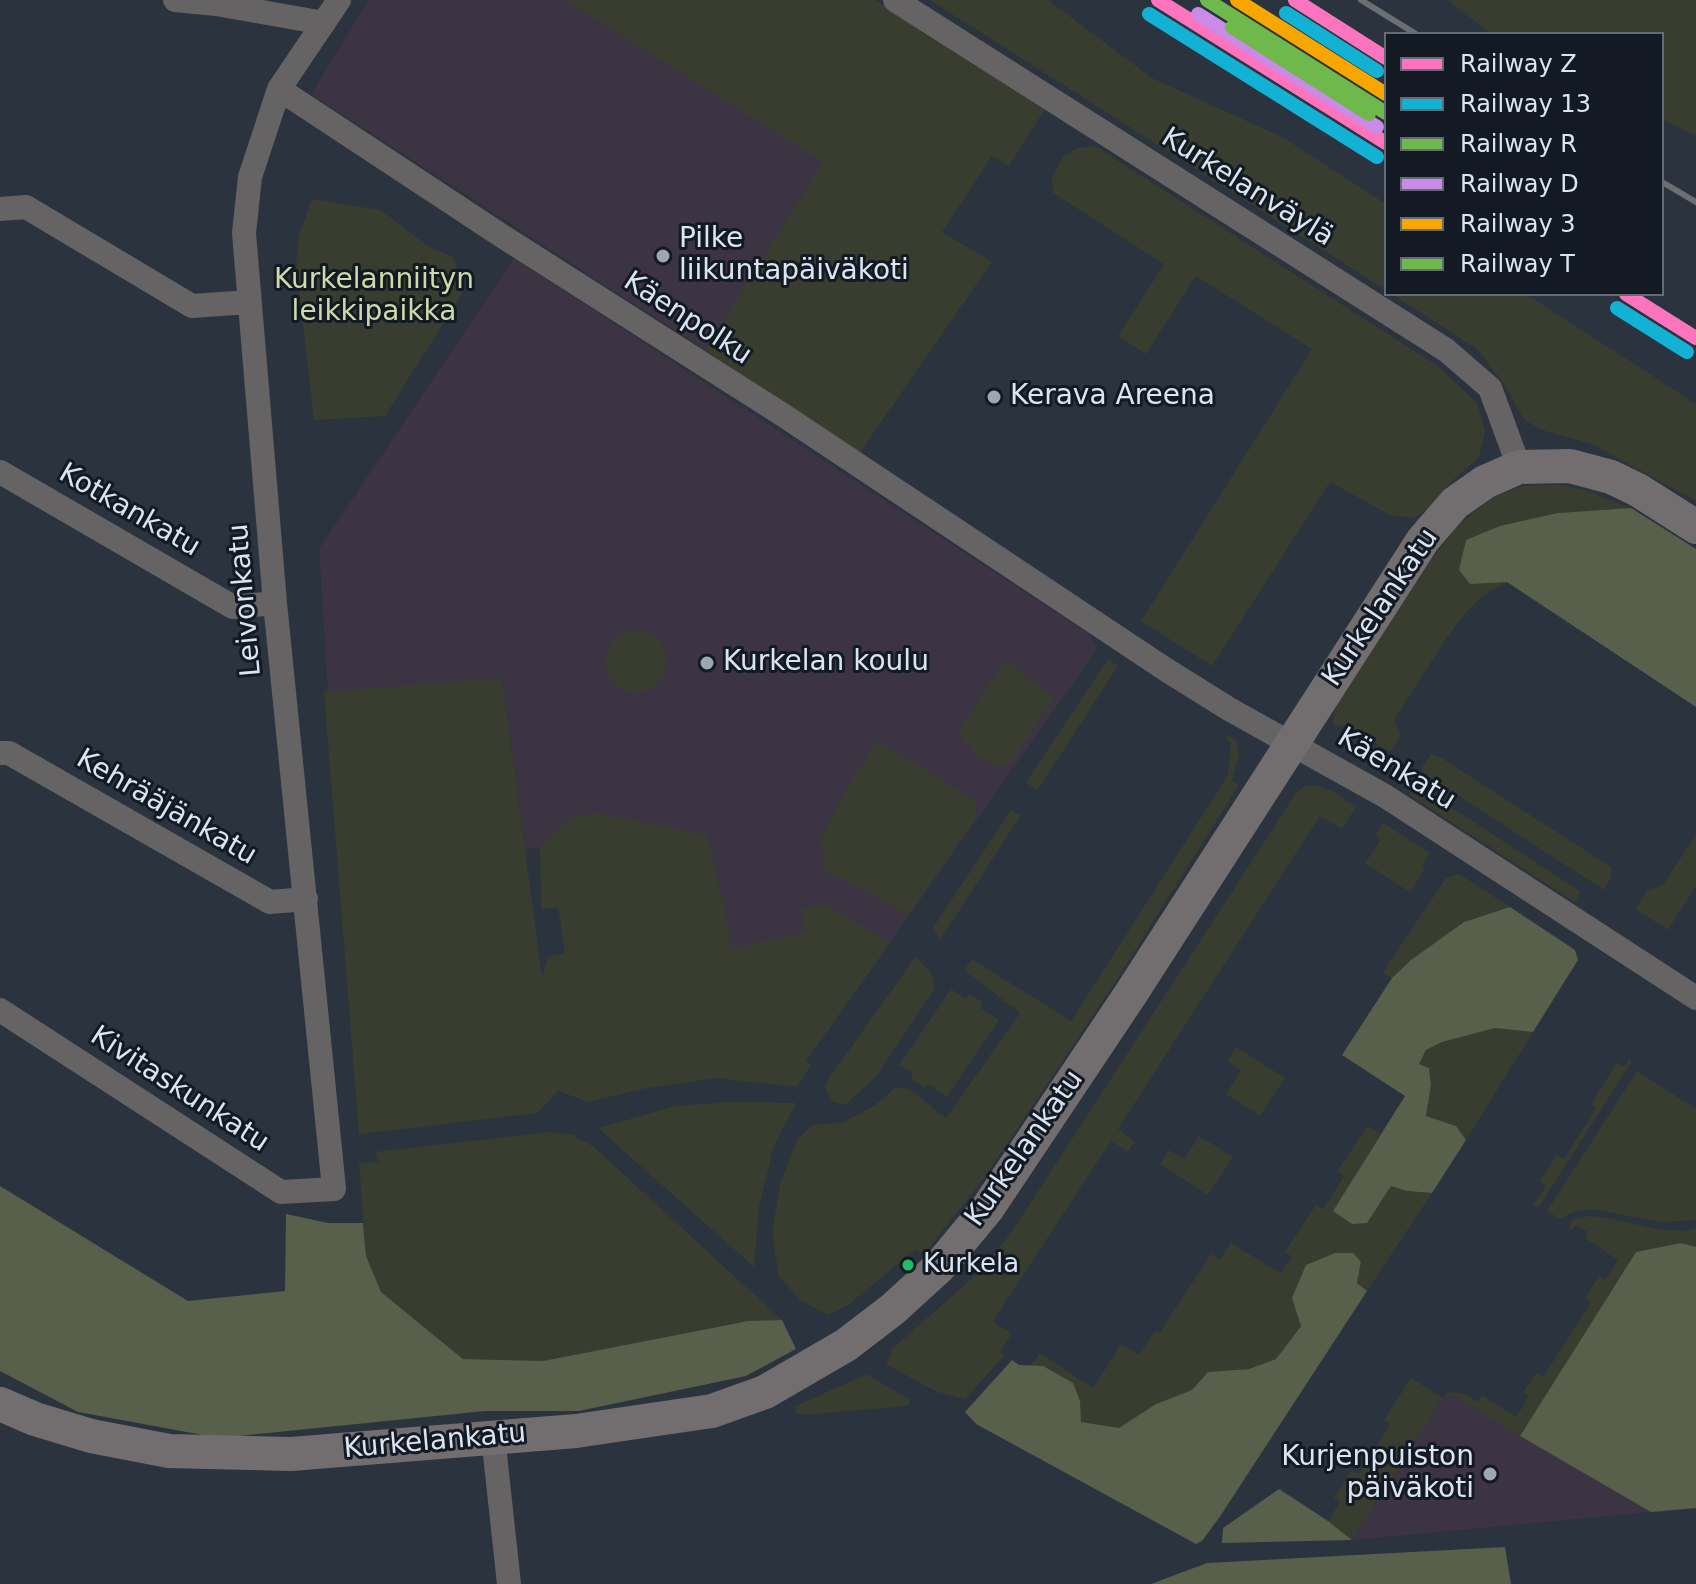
<!DOCTYPE html>
<html>
<head>
<meta charset="utf-8">
<style>
  body { margin:0 }
  #map { position:relative; width:1696px; height:1584px; overflow:hidden; background:#2b333e; font-family:"DejaVu Sans",sans-serif }
  canvas { display:block }
  .legend { position:absolute; left:1384px; top:32px; width:280px; height:264px; box-sizing:border-box; background:#131a23; border:2px solid #636b76; margin:0; padding:10px 14px; list-style:none; font-size:24px; color:#dbe5f2 }
  .legend li { display:flex; align-items:center; gap:16px; height:40px }
  .legend b { width:40px; border:2px solid #636b76 }
</style>
</head>
<body>
<div id="map">
<canvas width="1696" height="1584"></canvas>
<ul class="legend">
<li><b style="height:10px;background:#fc73be"></b>Railway Z</li>
<li><b style="height:10px;background:#13b2d5"></b>Railway 13</li>
<li><b style="height:10px;background:#6eb84c"></b>Railway R</li>
<li><b style="height:10px;background:#ca8be6"></b>Railway D</li>
<li><b style="height:10px;background:#f7a600"></b>Railway 3</li>
<li><b style="height:10px;background:#6eb84c"></b>Railway T</li>
</ul>
</div>
<script>
const c = document.querySelector('canvas').getContext('2d');
c.lineJoin = 'round';
function fillPath(path, color) {
  c.fillStyle = color;
  c.fill(path, 'evenodd');
}
function toPath(rows) {
  const path = new Path2D();
  for (const r of rows) {
    if (r.length === 3) {
      path.moveTo(r[0] + r[2], r[1]);
      path.arc(r[0], r[1], r[2], 0, 2 * Math.PI);
      continue;
    }
    path.moveTo(r[0], r[1]);
    for (let i = 2; i < r.length; i += 2) path.lineTo(r[i], r[i + 1]);
  }
  return path;
}
function strokePath(path, color, width, dash) {
  c.strokeStyle = color;
  c.lineWidth = width;
  c.lineCap = dash ? 'butt' : 'round';
  c.setLineDash(dash || []);
  c.stroke(path);
}
function write(font, color, halo, rows, align = 'center') {
  c.font = font + ' "DejaVu Sans",sans-serif';
  c.lineWidth = 6;
  c.setLineDash([]);
  c.textBaseline = 'middle';
  c.strokeStyle = halo;
  c.fillStyle = color;
  for (const [text, x, y, turn = 0] of rows) {
    c.save();
    c.translate(x, y);
    c.rotate((+turn || 0) * Math.PI / 180);
    c.textAlign = isNaN(turn) ? turn : align;
    if (halo) c.strokeText(text, 0, 0);
    c.fillText(text, 0, 0);
    c.restore();
  }
}
const education = toPath([
  [369,0,565,0,824,162,705,350,311,94],
  [514,258,1089,634,1098,648,806,1061,569,818,540,847,525,850,502,678,328,693,319,549],
  [1447,1392,1651,1512,1352,1540]
]);
const green = toPath([
  [565,0,875,0,1045,109,1009,166,992,156,942,232,992,262,859,454,705,350,823,162],
  [930,0,1048,0,1152,78,1282,137,1386,204,1386,290],
  [1448,0,1696,0,1696,136,1662,119,1662,34,1491,34],
  [1095,146,1438,366,1477,403,1485,431,1479,457,1445,488,1430,508,1414,518,1390,515,1330,482,1212,666,1141,621,1312,349,1196,276,1146,354,1118,336,1164,264,1053,193,1052,177,1063,157,1077,148],
  [312,199,380,210,428,246,453,257,457,267,462,294,385,416,314,420,296,265,299,235],
  [1392,294,1526,294,1696,404,1696,501,1592,444,1541,430,1523,418,1504,384,1478,350],
  [1545,485,1563,485,1588,491,1631,508,1558,513,1507,582,1483,596,1466,612,1446,639,1394,720,1401,737,1390,752,1349,726,1333,725,1335,708,1422,571,1460,523,1494,497,1523,486],
  [636,661,31],
  [1108,659,1118,666,1037,791,1026,782],
  [1005,660,1054,698,1008,766,993,765,975,753,958,732],
  [502,678,542,976,548,957,565,953,558,907,541,909,540,847,569,818,595,813,708,835,732,949,806,932,801,909,826,905,890,943,806,1061,811,1065,797,1087,716,1078,647,1088,588,1102,558,1091,538,1113,359,1134,324,692],
  [1228,735,1236,741,1239,755,1232,780,1239,785,1116,981,984,1178,924,1254,915,1250,848,1305,828,1315,801,1301,779,1277,772,1232,780,1184,797,1139,813,1125,843,1122,874,1106,896,1087,909,1089,946,1118,1020,1013,964,970,972,959,1071,1021,1228,775,1231,743,1226,739],
  [878,741,976,801,975,818,909,915,825,870,821,837,850,783],
  [1431,754,1440,757,1611,867,1612,876,1604,890,1422,772,1422,767],
  [1315,785,1337,793,1356,807,1342,829,1320,816,1118,1129,1135,1142,1128,1152,1111,1141,993,1321,1012,1334,1000,1352,1005,1355,965,1399,937,1392,886,1364,892,1349,977,1274,1011,1233,1296,793,1305,786],
  [1417,789,1423,789,1575,888,1580,892,1576,903,1408,794],
  [1011,810,1021,815,941,939,932,929],
  [1383,823,1430,853,1422,865,1425,869,1410,892,1365,863,1381,840,1375,834],
  [1696,834,1696,886,1668,930,1635,909,1647,891,1663,885],
  [1459,874,1510,907,1464,922,1411,960,1392,978,1382,973,1446,878],
  [916,956,932,975,935,988,875,1078,845,1105,831,1101,824,1085],
  [951,989,966,999,969,994,983,1002,980,1008,999,1020,947,1097,928,1084,925,1088,911,1079,913,1074,899,1065],
  [1495,1028,1533,1032,1466,1140,1456,1126,1426,1116,1431,1085,1429,1068,1418,1064,1426,1050,1442,1042],
  [1236,1047,1285,1078,1260,1116,1226,1094,1241,1070,1227,1061],
  [1629,1059,1632,1061,1539,1207,1533,1205,1546,1186,1539,1181,1557,1155,1564,1159,1596,1108,1591,1104,1617,1062,1624,1067],
  [1637,1071,1696,1109,1696,1220,1661,1222,1592,1209,1576,1211,1560,1219,1547,1211],
  [731,1102,796,1103,774,1146,759,1207,754,1267,598,1128,676,1106],
  [1368,1126,1381,1134,1333,1211,1391,1185,1407,1191,1432,1193,1367,1291,1357,1283,1361,1263,1292,1298,1301,1325,1276,1359,1249,1369,1208,1372,1192,1390,1156,1404,1119,1429,1080,1422,1080,1401,1031,1365,1040,1353,1093,1388,1121,1344,1139,1355,1155,1331,1160,1332,1211,1254,1220,1259,1231,1243,1280,1273,1292,1257,1285,1252,1316,1205,1323,1209,1344,1176,1337,1171],
  [551,1132,573,1135,594,1147,782,1320,747,1321,543,1361,463,1359,381,1292,366,1256,359,1163,378,1162,375,1152],
  [1199,1136,1233,1157,1208,1195,1160,1164,1169,1150,1184,1159],
  [1589,1216,1604,1217,1656,1229,1685,1231,1696,1228,1696,1247,1681,1243,1636,1252,1520,1436,1447,1392,1465,1394,1478,1402,1482,1395,1516,1417,1529,1397,1523,1392,1536,1373,1543,1377,1591,1302,1585,1298,1599,1276,1605,1280,1618,1260,1585,1238,1588,1232,1576,1225,1572,1230,1569,1228,1572,1220],
  [867,1374,910,1400,908,1406,800,1415,795,1412,796,1406],
  [1411,1378,1443,1398,1352,1540,1328,1521,1340,1502,1334,1498,1352,1470,1359,1474,1390,1424,1384,1420]
]);
const forest = toPath([
  [1631,508,1696,549,1696,707,1507,582,1470,584,1459,570,1466,540,1500,526,1558,513],
  [1510,907,1575,950,1578,960,1533,1032,1495,1028,1442,1042,1426,1050,1419,1064,1429,1068,1431,1085,1426,1116,1456,1126,1466,1140,1432,1193,1407,1191,1391,1186,1367,1223,1352,1224,1333,1211,1405,1096,1342,1055,1392,978,1411,960,1464,922],
  [0,1186,188,1301,285,1291,286,1214,328,1223,363,1223,366,1256,381,1292,463,1359,543,1361,748,1321,782,1320,796,1349,746,1376,579,1411,485,1411,219,1438,78,1412,0,1371],
  [1681,1243,1696,1247,1696,1508,1651,1512,1520,1436,1636,1252],
  [1335,1253,1353,1253,1361,1262,1357,1283,1367,1291,1221,1515,1202,1541,1196,1544,976,1424,965,1412,1012,1360,1019,1365,1043,1366,1073,1383,1080,1401,1081,1422,1119,1428,1156,1404,1192,1390,1208,1372,1249,1369,1276,1359,1301,1326,1292,1298,1306,1265],
  [1279,1489,1328,1521,1352,1540,1222,1543,1223,1528],
  [1505,1547,1511,1584,1151,1584,1207,1563]
]);
const street = toPath([
  [175,0,216,4,324,23],
  [895,0,1446,350,1490,388,1519,467],
  [279,89,502,236,783,415,1165,669,1229,709,1385,796,1696,998],
  [0,209,26,207,192,306,249,302],
  [0,472,233,607,275,603],
  [0,753,9,753,270,902,306,899],
  [0,1010,281,1192,334,1189,275,603,244,233,250,177,279,89,339,0],
  [493,1436,509,1584]
]);
const secondary = toPath([
  [0,1404,35,1419,91,1436,169,1451,291,1454,576,1431,712,1411,765,1392,846,1345,893,1309,939,1267,987,1209,1132,992,1423,540,1455,503,1485,482,1519,467,1570,466,1611,477,1638,490,1696,527]
]);
const rail = toPath([
  [1361,0,1416,34],
  [1662,182,1696,202]
]);
const rail1 = toPath([
  [1158,0,1386,143],
  [1295,0,1386,58],
  [1626,294,1696,338]
]);
const rail2 = toPath([
  [1286,13,1377,71],
  [1149,14,1377,157],
  [1617,308,1687,352]
]);
const rail3 = toPath([
  [1207,0,1386,113]
]);
const rail4 = toPath([
  [1198,14,1377,127]
]);
const rail5 = toPath([
  [1237,0,1386,94]
]);
const rail6 = toPath([
  [1232,27,1369,114]
]);
const markers = [
  [663,256,8,"#9da7b3"],
  [994,397,8,"#9da7b3"],
  [707,663,8,"#9da7b3"],
  [908,1265,7,"#20bc6c"],
  [1490,1474,8,"#9da7b3"]
];
const busNames = [
  ["Kurkela",923,1265]
];
const streetNames = [
  ["Kurkelanväylä",1247,188,32],
  ["Käenpolku",687,319,33],
  ["Kotkankatu",129,511,30],
  ["Leivonkatu",246,600,-95],
  ["Kurkelankatu",1381,608,-56],
  ["Käenkatu",1396,770,31],
  ["Kehrääjänkatu",166,808,30],
  ["Kivitaskunkatu",179,1090,33],
  ["Kurkelankatu",1025,1149,-55],
  ["Kurkelankatu",435,1442,-5]
];
const poiNames = [
  ["Pilke",679,240],
  ["liikuntapäiväkoti",679,272],
  ["Kerava Areena",1010,397],
  ["Kurkelan koulu",723,663],
  ["Kurjenpuiston",1474,1458,"right"],
  ["päiväkoti",1474,1490,"right"]
];
const parkNames = [
  ["Kurkelanniityn",374,281],
  ["leikkipaikka",374,313]
];
fillPath(education, '#3c3443');
fillPath(green, '#383d2f');
fillPath(forest, '#585f4a');
strokePath(street, '#666365', 24);
strokePath(secondary, '#726e70', 34);
strokePath(rail, '#6b6e73', 6);
strokePath(rail1, '#fc73be', 14);
strokePath(rail2, '#13b2d5', 14);
strokePath(rail3, '#6eb84c', 14);
strokePath(rail4, '#ca8be6', 14);
strokePath(rail5, '#f7a600', 14);
strokePath(rail6, '#6eb84c', 14);
for (const [x, y, r, color] of markers) {
  const dot = new Path2D();
  dot.arc(x, y, r, 0, 2 * Math.PI);
  c.fillStyle = color;
  c.fill(dot);
  strokePath(dot, '#131a23', 3);
}
write('26px', '#dbe5f2', '#131a23', busNames, 'left');
write('28px', '#dbe5f2', '#131a23', streetNames);
write('28px', '#dbe5f2', '#131a23', poiNames, 'left');
write('28px', '#ccdba7', '#131a23', parkNames);
</script>
</body>
</html>
